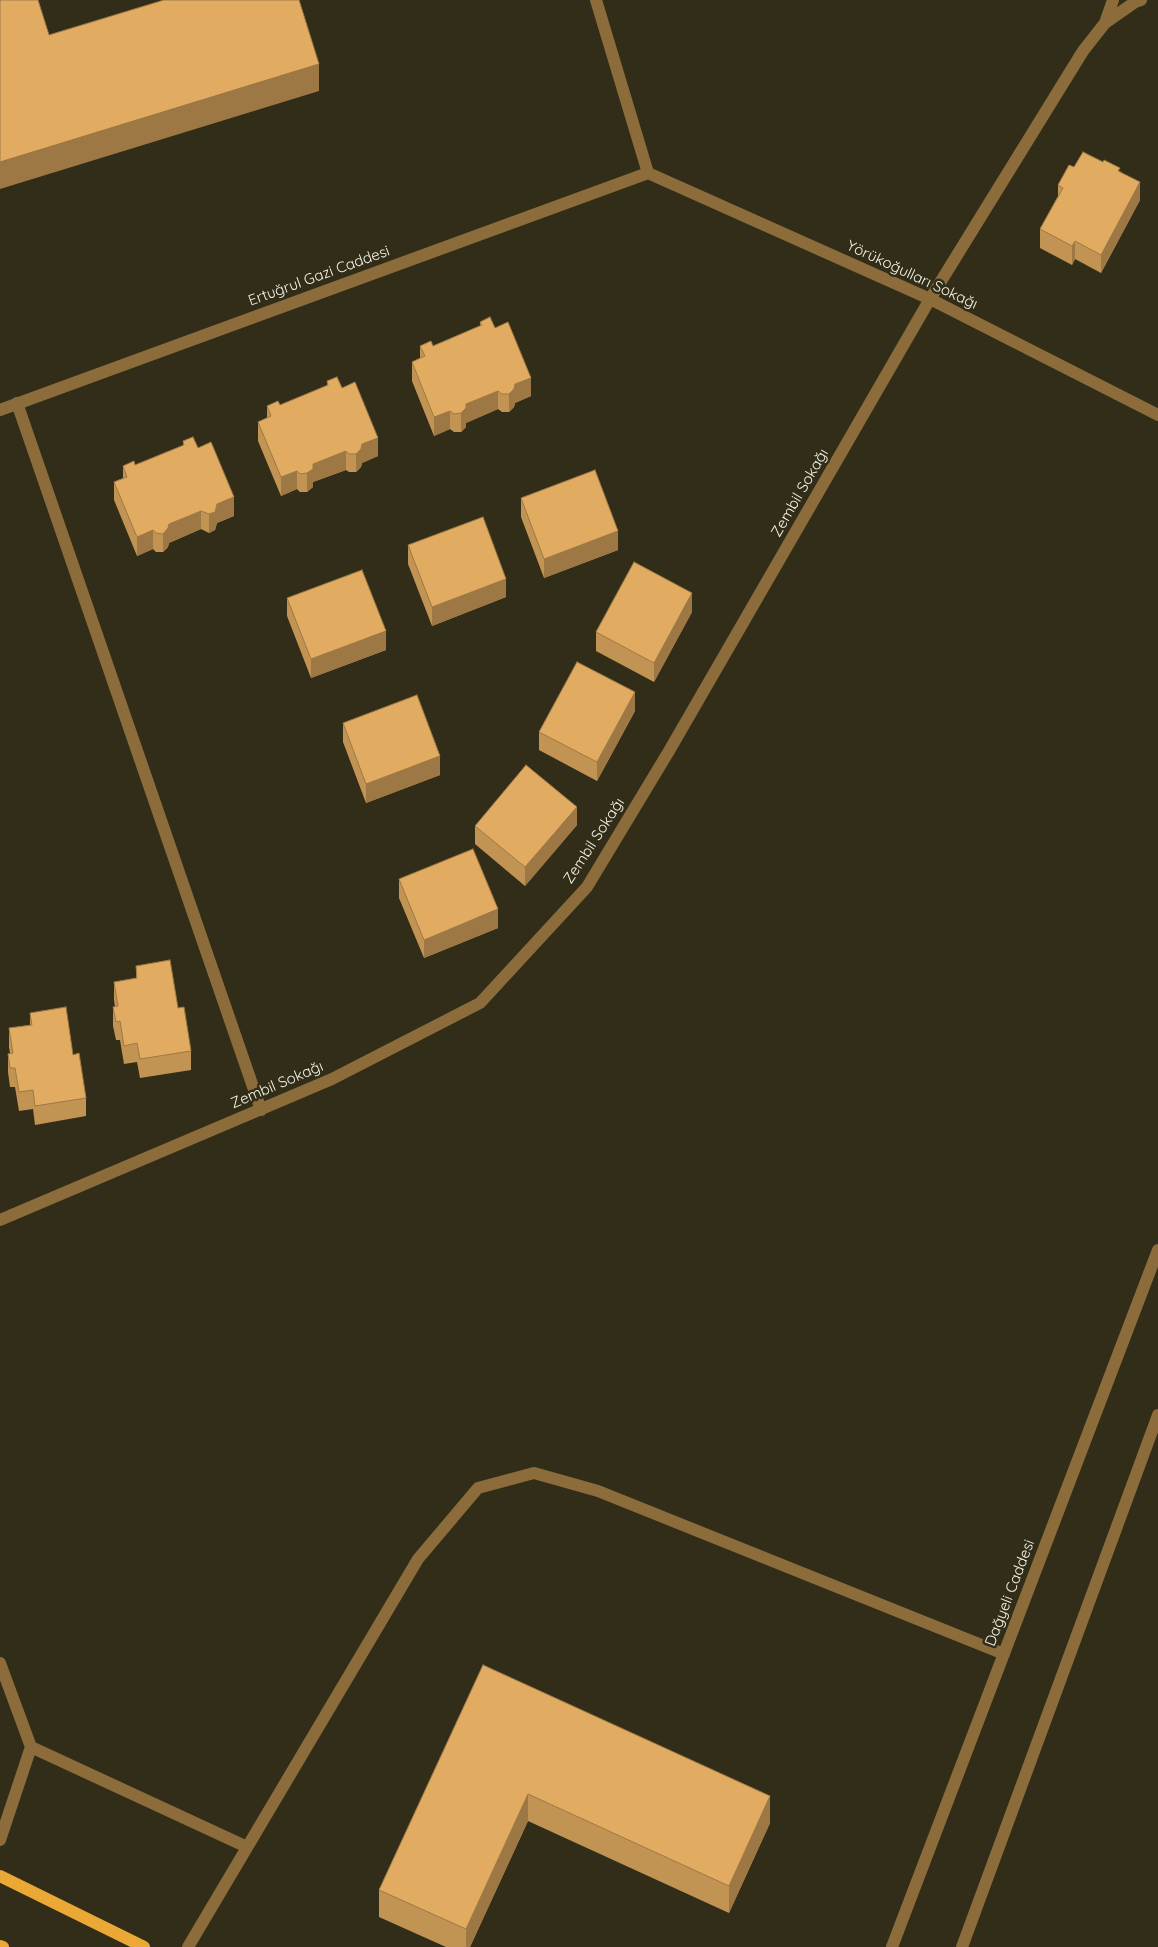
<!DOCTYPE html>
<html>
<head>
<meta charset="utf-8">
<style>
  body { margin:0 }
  canvas { display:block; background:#322d18 }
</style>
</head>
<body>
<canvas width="1158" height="1947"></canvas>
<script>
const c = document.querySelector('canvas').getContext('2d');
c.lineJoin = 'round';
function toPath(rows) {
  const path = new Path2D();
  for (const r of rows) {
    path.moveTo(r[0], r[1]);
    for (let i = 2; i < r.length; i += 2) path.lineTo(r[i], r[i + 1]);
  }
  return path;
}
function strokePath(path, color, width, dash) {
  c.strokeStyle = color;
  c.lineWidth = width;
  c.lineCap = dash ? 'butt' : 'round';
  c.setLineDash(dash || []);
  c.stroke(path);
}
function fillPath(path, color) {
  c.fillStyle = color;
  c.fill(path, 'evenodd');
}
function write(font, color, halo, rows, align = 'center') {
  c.font = font + ' Quicksand,sans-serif';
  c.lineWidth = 5;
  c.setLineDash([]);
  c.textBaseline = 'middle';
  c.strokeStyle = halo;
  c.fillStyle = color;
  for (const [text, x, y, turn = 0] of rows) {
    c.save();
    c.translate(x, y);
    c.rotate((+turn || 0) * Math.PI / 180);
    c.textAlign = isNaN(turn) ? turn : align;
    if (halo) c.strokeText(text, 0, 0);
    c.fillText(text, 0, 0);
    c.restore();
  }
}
const minor = toPath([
  [596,0,648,173],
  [1105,23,1113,0],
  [648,173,930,299,1158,415],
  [17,403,261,1110],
  [0,410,648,173],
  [0,1220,332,1079,480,1003,587,887,669,751,930,299,1083,51,1105,23,1135,2,1141,0],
  [0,1663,31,1747,0,1840],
  [31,1747,247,1847],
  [188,1947,418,1559,478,1488,534,1473,598,1491,1004,1654],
  [892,1947,1158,1250],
  [962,1947,1158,1415]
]);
const major = toPath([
  [0,1876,144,1947],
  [0,1946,3,1947]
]);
const wall = toPath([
  [1074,167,1120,171,1140,200,1101,273,1075,259,1072,265,1040,248,1040,229,1058,196,1058,185],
  [480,322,495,328,531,396,515,403,514,407,509,412,502,412,498,409,466,423,466,427,461,432,454,432,450,429,434,436,412,381,412,362,420,358,420,346,433,346,480,326],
  [327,381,342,388,378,456,362,463,361,467,356,472,349,472,346,470,313,482,313,487,307,492,300,492,297,489,281,496,258,441,258,422,267,418,267,406,280,405,327,386],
  [183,441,198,448,234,516,217,523,215,530,209,533,201,529,169,543,168,547,163,552,156,552,153,549,137,556,114,500,114,482,123,478,123,466,135,465,183,446],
  [521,498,618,550,544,578,521,517],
  [408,545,506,597,432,626,408,564],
  [287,598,386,650,311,678,287,616],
  [692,612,654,682,596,651,596,632],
  [635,711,597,781,539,750,539,732],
  [343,723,440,775,366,803,343,742],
  [577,825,525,886,475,844,475,826],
  [399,879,498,928,424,958,399,898],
  [136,966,178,1008,191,1051,191,1070,140,1078,137,1062,124,1064,120,1040,116,1040,113,1026,113,1007,115,1007,114,1000,114,982,136,978],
  [30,1013,73,1055,86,1098,86,1116,35,1125,33,1109,19,1111,15,1087,10,1087,8,1072,8,1054,10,1053,9,1047,9,1028,30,1025],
  [483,1665,770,1823,729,1913,528,1821,470,1947,446,1947,379,1917,379,1890]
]);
const shadedWall = toPath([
  [319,64,319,91,0,189,0,162],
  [1140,182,1140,200,1101,273,1101,255],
  [1075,241,1075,259,1072,265,1072,246],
  [531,378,531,396,515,403,514,407,509,412,509,394,515,384],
  [498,391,498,409,466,423,466,427,461,432,461,413,466,404],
  [450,411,450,429,434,436,434,417],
  [378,438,378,456,362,463,361,467,356,472,356,454,362,444],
  [346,451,346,470,313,482,313,487,307,492,307,473,313,464],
  [297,471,297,489,281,496,281,477],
  [234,497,234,516,217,523,215,530,209,533,209,514,217,504],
  [201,511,201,529,169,543,168,547,163,552,163,534,169,524],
  [153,530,153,549,137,556,137,537],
  [618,531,618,550,544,578,544,559],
  [506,579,506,597,432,626,432,607],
  [692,593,692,612,654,682,654,663],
  [386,631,386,650,311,678,311,659],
  [635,692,635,711,597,781,597,762],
  [440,756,440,775,366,803,366,784],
  [577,807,577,825,525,886,525,867],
  [498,909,498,928,424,958,424,940],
  [528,1794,528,1821,470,1947,466,1947,466,1929],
  [770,1796,770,1823,729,1913,729,1886]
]);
const building = toPath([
  [0,0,38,0,49,35,164,0,299,0,319,64,0,162,0,0],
  [1083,152,1103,162,1104,160,1120,168,1118,171,1140,182,1101,255,1075,241,1072,246,1040,229,1063,188,1058,185,1069,165,1074,167,1083,152],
  [490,317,495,328,508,322,531,378,515,384,514,389,509,394,502,394,498,391,466,404,466,408,461,413,454,414,450,411,434,417,412,362,425,356,420,346,431,341,433,346,482,325,480,322,490,317],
  [337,377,342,388,355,382,378,438,362,444,361,449,356,454,349,454,346,451,313,464,313,469,307,473,300,474,297,471,281,477,258,422,271,416,267,406,278,401,280,405,328,385,327,381,337,377],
  [193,437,198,448,211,442,234,497,217,504,215,512,209,514,201,511,169,524,168,528,163,534,156,533,153,530,137,537,114,482,127,477,123,466,134,461,135,465,184,445,183,441,193,437],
  [595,470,618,531,544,559,521,498,595,470],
  [483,517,506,579,432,607,408,545,483,517],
  [634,562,692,593,654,663,596,632,634,562],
  [362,570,386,631,311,659,287,598,362,570],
  [577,662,635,692,597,762,539,732,577,662],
  [417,695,440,756,366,784,343,723,417,695],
  [526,765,577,807,525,867,475,826,526,765],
  [473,849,498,909,424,940,399,879,473,849],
  [170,960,178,1008,184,1007,191,1051,140,1059,137,1043,124,1046,120,1021,116,1022,113,1007,118,1006,114,982,137,978,136,966,170,960],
  [66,1007,73,1055,79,1053,86,1098,35,1106,33,1090,19,1092,15,1068,10,1068,8,1054,13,1053,9,1028,32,1025,30,1013,66,1007],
  [483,1665,770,1796,729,1886,528,1794,466,1929,379,1890,483,1665]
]);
const streetNames = [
  ["Yörükoğulları Sokağı",912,275,25],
  ["Ertuğrul Gazi Caddesi",319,276,-20],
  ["Zembil Sokağı",800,493,-60],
  ["Zembil Sokağı",594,841,-57],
  ["Zembil Sokağı",277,1085,-23],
  ["Dağyeli Caddesi",1010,1593,-69]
];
strokePath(minor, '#8c6c3b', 12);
strokePath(major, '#eca835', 12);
fillPath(wall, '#c29453');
fillPath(shadedWall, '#9e7844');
fillPath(building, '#e1ac61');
strokePath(building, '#9e7844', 1);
write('15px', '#f6f4e6', '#322d18', streetNames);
</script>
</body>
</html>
